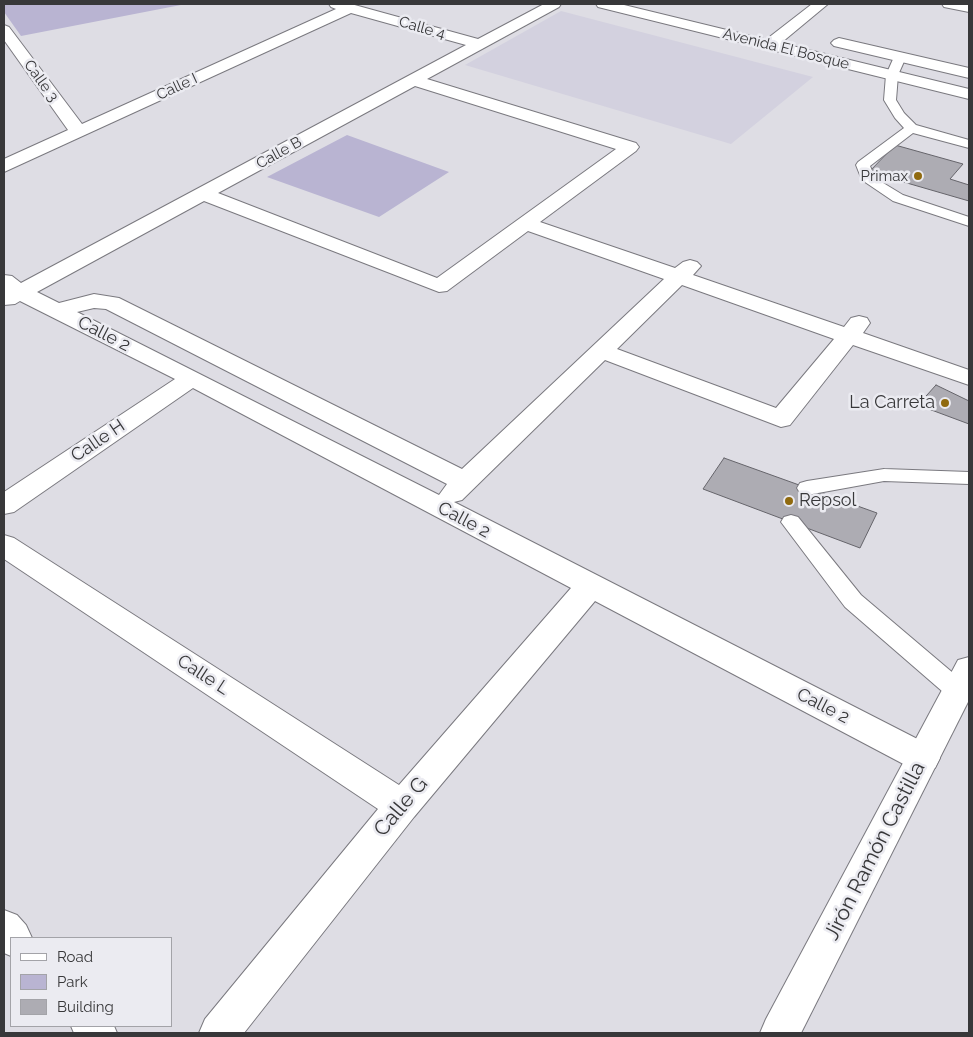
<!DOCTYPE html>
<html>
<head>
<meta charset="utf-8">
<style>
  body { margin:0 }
  #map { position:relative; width:973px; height:1037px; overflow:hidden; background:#dedde4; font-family:Raleway,sans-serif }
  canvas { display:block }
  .frame { position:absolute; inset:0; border:5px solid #38383a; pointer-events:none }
  .legend { position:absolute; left:10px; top:937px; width:162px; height:90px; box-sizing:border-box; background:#ebebf1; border:1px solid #a3a3a8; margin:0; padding:6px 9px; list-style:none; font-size:15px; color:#38383a }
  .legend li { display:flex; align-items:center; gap:10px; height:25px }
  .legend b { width:25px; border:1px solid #a3a3a8 }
</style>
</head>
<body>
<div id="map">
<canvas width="973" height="1037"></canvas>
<div class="frame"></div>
<ul class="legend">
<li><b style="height:6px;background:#fff"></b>Road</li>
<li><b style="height:14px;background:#b9b4d2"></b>Park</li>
<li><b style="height:14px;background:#adacb3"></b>Building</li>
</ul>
</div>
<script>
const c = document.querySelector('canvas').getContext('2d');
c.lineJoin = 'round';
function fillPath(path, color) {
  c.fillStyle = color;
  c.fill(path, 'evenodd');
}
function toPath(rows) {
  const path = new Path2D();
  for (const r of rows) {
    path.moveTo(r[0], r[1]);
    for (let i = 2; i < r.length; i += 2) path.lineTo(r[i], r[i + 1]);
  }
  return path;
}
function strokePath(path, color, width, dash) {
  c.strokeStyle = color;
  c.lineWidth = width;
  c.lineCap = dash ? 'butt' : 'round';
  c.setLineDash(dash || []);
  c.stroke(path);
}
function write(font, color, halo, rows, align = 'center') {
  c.font = font + ' Raleway,sans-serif';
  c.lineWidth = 5;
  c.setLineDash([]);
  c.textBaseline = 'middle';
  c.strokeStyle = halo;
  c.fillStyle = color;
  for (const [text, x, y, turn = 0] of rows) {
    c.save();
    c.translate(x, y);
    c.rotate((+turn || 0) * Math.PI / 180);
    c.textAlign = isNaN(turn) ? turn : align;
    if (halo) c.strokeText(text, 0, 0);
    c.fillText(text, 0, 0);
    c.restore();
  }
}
const built = toPath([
  [561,11,813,77,731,144,465,65]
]);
const green = toPath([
  [4,4,186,4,21,36,4,12],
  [347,135,449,172,379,217,267,177]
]);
const building = toPath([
  [895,145,963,164,950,179,969,185,969,201,869,172,895,145],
  [936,385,969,401,969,424,918,405,936,385],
  [724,458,877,513,860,548,703,489,724,458]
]);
const lane = toPath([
  [900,54,906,57,898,75,896,100,904,113,916,125,969,140,969,148,913,133,870,166,875,178,903,195,969,217,969,226,893,201,862,180,856,165,858,162,904,128,895,118,884,100,886,75,894,57,900,54],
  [884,469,969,472,969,484,884,481,807,495,800,493,797,488,800,483,807,481,884,469],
  [791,515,798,517,861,595,966,684,969,690,966,698,958,700,950,698,845,607,781,522,784,517,791,515]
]);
const street = toPath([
  [329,4,351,4,478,39,544,4,561,4,559,7,427,79,636,143,639,147,636,151,540,222,675,268,683,262,690,260,697,262,701,266,693,275,844,327,851,318,859,316,867,318,870,323,863,333,969,370,969,385,853,345,790,425,781,427,605,360,462,500,454,502,935,748,940,758,935,768,923,772,911,768,595,601,414,817,244,1033,199,1033,205,1019,378,809,4,559,4,535,14,538,399,785,571,588,193,388,14,512,4,514,4,492,175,379,20,301,15,304,4,305,4,275,12,276,21,283,466,45,351,13,4,172,4,159,68,130,4,40,4,25,9,27,82,124,336,9,331,7,329,4],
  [415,86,616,149,437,278,218,193,415,86],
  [204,201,439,292,447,291,528,231,664,279,462,469,119,298,94,294,59,303,37,292,204,201],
  [682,285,834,339,776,408,617,349,682,285],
  [94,308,106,309,447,484,439,495,77,312,94,308],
  [812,4,828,4,775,48,763,48,761,45,763,42,812,4],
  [942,4,969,4,969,12,944,7,942,4],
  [4,910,17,915,26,925,32,938,11,938,11,956,4,953,4,910],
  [71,1026,114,1026,117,1033,74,1033,71,1026]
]);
const secondary = toPath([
  [596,4,620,4,969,89,969,99,598,7,596,4],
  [839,38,969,68,969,78,834,46,831,43,834,40,839,38]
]);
const primary = toPath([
  [969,657,969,700,801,1033,760,1033,766,1019,958,660,969,657]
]);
const markers = [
  [918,176,5,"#906a0f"],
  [945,403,5,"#906a0f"],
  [789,501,5,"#906a0f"]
];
const farStreetnames = [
  ["Calle 4",422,28,16],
  ["Avenida El Bosque",786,49,14],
  ["Calle 3",41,81,54],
  ["Calle I",177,87,-25],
  ["Calle B",279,153,-29]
];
const farPoinames = [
  ["Primax",908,176]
];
const streetNames = [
  ["Calle 2",104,334,27],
  ["Calle H",98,441,-34],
  ["Calle 2",464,520,28],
  ["Calle L",203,675,33],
  ["Calle 2",823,706,27]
];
const poiNames = [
  ["La Carreta",935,403],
  ["Repsol",799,501,"left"]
];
const nearStreetnames = [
  ["Calle G",401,807,-50],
  ["Jirón Ramón Castilla",875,851,-63]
];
fillPath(built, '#d3d1df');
fillPath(green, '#b9b4d2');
fillPath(building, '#adacb3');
strokePath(building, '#65646a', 1);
strokePath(lane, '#7a797f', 2);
strokePath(street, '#7a797f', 2);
strokePath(secondary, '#7a797f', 2);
strokePath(primary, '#7a797f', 2);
fillPath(lane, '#fff');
fillPath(street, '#fff');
fillPath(secondary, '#fff');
fillPath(primary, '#fff');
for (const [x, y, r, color] of markers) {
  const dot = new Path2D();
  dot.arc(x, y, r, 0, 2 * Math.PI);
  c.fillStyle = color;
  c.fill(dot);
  strokePath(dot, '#ebebf1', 2);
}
write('15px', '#38383a', '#ebebf1', farStreetnames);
write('15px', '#38383a', '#ebebf1', farPoinames, 'right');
write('18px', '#38383a', '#ebebf1', streetNames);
write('18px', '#38383a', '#ebebf1', poiNames, 'right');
write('21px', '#38383a', '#ebebf1', nearStreetnames);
</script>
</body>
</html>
